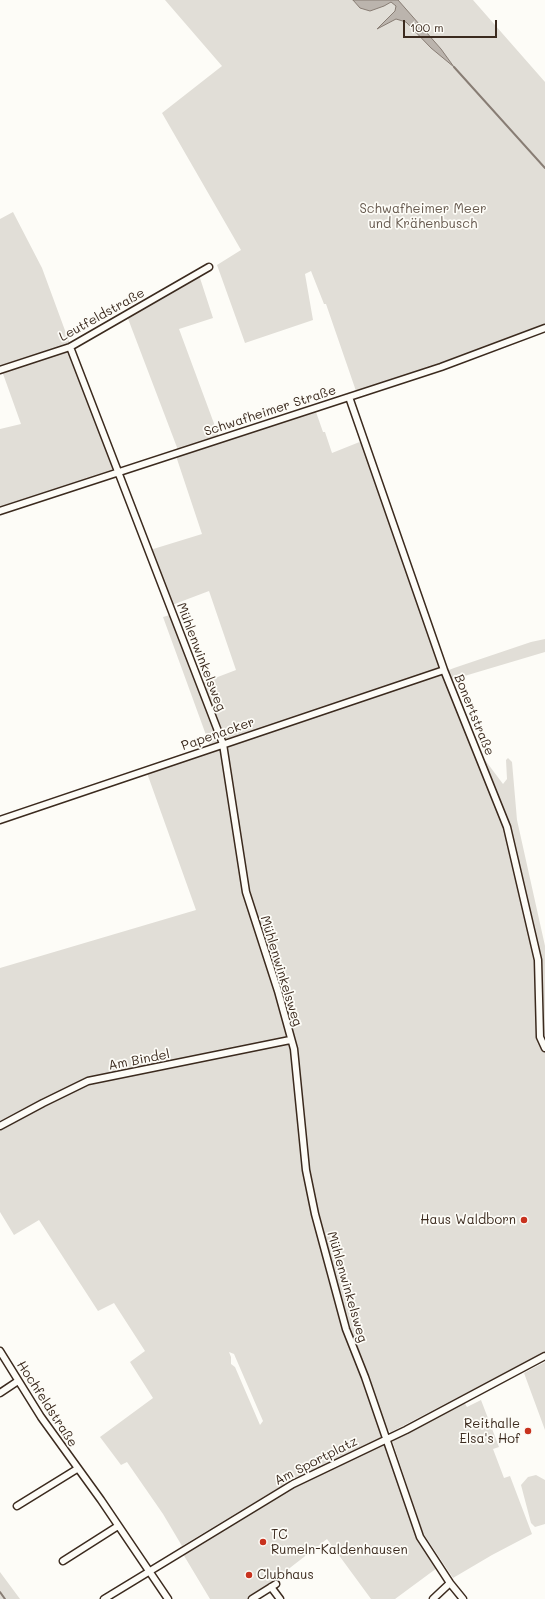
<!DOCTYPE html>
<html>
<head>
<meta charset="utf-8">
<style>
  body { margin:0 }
  #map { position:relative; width:545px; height:1599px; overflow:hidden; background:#fdfcf7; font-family:Mali,sans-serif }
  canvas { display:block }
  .scale { position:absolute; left:403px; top:20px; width:94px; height:18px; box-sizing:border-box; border:2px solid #3b2a1e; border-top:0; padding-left:5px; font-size:12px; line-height:14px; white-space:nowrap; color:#3b2a1e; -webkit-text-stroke:3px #fdfcf7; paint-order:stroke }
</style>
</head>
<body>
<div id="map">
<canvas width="545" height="1599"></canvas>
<div class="scale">100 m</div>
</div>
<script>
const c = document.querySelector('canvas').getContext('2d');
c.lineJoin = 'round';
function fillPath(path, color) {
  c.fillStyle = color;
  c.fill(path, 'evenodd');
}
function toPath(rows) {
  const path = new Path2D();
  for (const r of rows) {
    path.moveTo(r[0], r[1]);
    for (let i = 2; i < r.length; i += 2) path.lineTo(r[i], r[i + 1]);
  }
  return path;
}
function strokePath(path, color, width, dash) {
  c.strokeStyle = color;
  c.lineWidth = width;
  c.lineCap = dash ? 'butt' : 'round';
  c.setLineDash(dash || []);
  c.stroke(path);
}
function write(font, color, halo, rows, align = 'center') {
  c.font = font + ' Mali,sans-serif';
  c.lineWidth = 3.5;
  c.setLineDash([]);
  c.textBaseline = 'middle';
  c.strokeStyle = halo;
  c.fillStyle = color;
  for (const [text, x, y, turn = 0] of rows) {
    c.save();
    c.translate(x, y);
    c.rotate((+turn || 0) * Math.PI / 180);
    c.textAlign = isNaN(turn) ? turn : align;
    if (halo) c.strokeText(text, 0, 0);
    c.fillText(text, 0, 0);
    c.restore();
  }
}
const green = toPath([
  [165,0,473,0,545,82,545,325,439,364,356,391,326,304,324,304,311,271,305,274,313,320,245,343,217,265,241,250,162,113,222,66],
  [13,212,42,268,70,344,0,367,0,219],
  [199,275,213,318,179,329,219,437,178,450,127,316],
  [63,351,67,353,72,358,112,467,113,471,0,510,0,429,21,424,2,371],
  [316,412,323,432,325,432,332,453,362,441,439,663,439,667,437,672,225,740,202,683,236,670,209,591,172,605,150,550,202,534,176,456],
  [170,615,217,735,218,740,215,744,210,746,163,617],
  [545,639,545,652,451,680,448,673,449,670,454,668,531,642],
  [437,673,444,676,496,794,482,756,503,784,507,779,506,760,508,758,512,762,517,820,545,946,545,1352,391,1432,386,1429,341,1300,318,1214,307,1155,293,1036,86,1079,0,1124,0,968,196,910,147,773],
  [246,893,273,977,270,977,244,897],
  [283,1043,288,1045,290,1048,305,1179,327,1276,343,1331,362,1378,417,1538,437,1568,395,1599,371,1599,327,1539,268,1585,247,1599,210,1599,183,1554,302,1481,298,1476,182,1546,163,1514,127,1462,121,1465,100,1437,153,1398,130,1362,145,1351,114,1303,98,1311,39,1220,14,1235,0,1212,0,1129,89,1084],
  [229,1352,234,1354,263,1421,260,1425,235,1367,231,1364,231,1357],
  [545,1362,545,1430,524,1373],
  [481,1400,499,1447,493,1449,504,1478,510,1476,532,1534,492,1555,453,1578,423,1533,392,1440,464,1402,467,1407],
  [536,1475,545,1480,545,1524,535,1527,531,1523,521,1485,528,1477],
  [0,1572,20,1599,0,1599]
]);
const water = toPath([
  [353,0,398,0,441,49,454,67,431,48,406,22,396,19,377,29,395,11,396,6,391,2,384,6,370,11,360,8,353,0]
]);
const stream = toPath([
  [454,67,545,168],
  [0,1592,5,1599]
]);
const street = toPath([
  [70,347,223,744,246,892,278,991,294,1049,306,1170,315,1214,346,1329,365,1377,420,1537,450,1583,463,1599],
  [0,370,70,347,209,267],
  [349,397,444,670,507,827,538,960,540,1037,545,1048],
  [0,511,441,367,545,328],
  [0,820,444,670],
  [0,1126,43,1103,88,1081,290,1040],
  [0,1351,41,1417,101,1500,168,1599],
  [0,1393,18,1381],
  [17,1506,77,1469],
  [63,1561,118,1526],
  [271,1587,280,1599],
  [104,1599,293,1484,406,1430,545,1356],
  [252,1599,276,1584],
  [433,1599,450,1583]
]);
const markers = [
  [524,1220,4,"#c8321e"],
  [528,1431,4,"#c8321e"],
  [263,1542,4,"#c8321e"],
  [249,1575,4,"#c8321e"]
];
const parkNames = [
  ["Schwafheimer Meer",423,209],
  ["und Krähenbusch",423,224]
];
const streetNames = [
  ["Leutfeldstraße",102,315,-29],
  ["Schwafheimer Straße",270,411,-18],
  ["Mühlenwinkelsweg",201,657,69],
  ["Bonertstraße",474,715,68],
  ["Papenacker",218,734,-19],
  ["Mühlenwinkelsweg",281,971,73],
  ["Am Bindel",139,1060,-11],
  ["Mühlenwinkelsweg",347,1287,74],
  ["Hochfeldstraße",47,1404,57],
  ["Am Sportplatz",316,1461,-27]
];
const poiNames = [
  ["Haus Waldborn",516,1220],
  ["Reithalle",520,1424],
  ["Elsa's Hof",520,1439],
  ["TC",271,1535,"left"],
  ["Rumeln-Kaldenhausen",271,1550,"left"],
  ["Clubhaus",257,1575,"left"]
];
fillPath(green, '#e1ded7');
fillPath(water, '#bbb4ad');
strokePath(water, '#887d74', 1);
strokePath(stream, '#887d74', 2);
strokePath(street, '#3b2a1e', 9);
strokePath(street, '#fdfcf7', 6);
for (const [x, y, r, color] of markers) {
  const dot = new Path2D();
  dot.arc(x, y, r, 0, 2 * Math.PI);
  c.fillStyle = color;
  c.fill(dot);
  strokePath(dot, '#fdfcf7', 1.5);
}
write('13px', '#64574c', '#fdfcf7', parkNames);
write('13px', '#3b2a1e', '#fdfcf7', streetNames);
write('13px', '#3b2a1e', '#fdfcf7', poiNames, 'right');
</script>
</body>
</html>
